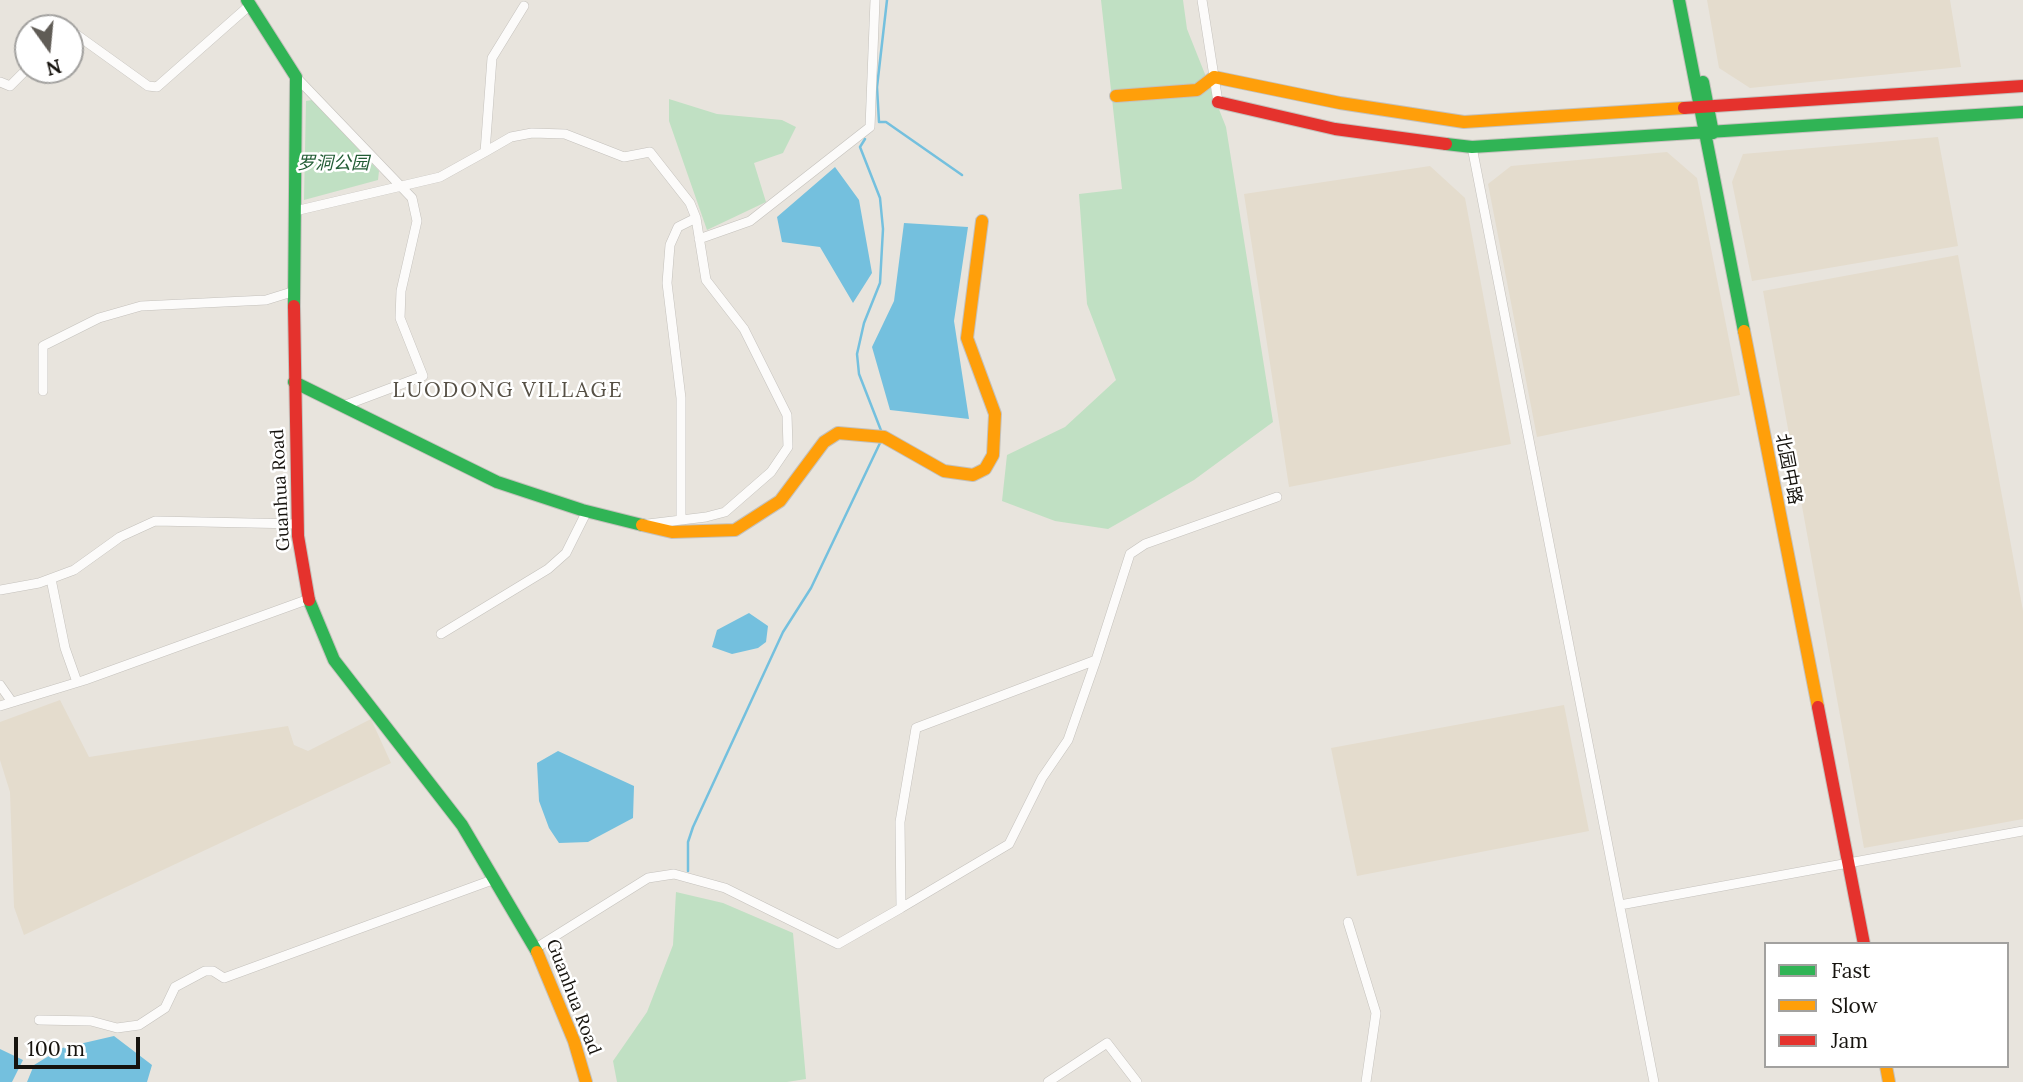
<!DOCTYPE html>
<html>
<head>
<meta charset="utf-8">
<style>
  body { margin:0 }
  #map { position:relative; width:2023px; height:1082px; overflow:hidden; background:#e8e4dd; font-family:Lora,serif }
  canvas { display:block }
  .legend { position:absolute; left:1764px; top:942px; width:245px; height:126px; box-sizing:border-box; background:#fff; border:2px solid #a2a19f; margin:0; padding:9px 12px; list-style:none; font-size:21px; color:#16130e }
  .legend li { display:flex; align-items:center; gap:14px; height:35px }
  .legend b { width:35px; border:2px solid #a2a19f }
  .north { position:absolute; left:14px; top:14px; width:70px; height:70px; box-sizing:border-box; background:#fff; border:2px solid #a2a19f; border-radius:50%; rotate:165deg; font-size:19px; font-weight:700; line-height:28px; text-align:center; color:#16130e }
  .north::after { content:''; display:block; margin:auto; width:24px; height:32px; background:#605c56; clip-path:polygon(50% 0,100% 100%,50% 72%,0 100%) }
  .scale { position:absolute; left:14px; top:1037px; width:126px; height:32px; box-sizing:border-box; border:4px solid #16130e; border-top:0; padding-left:9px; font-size:21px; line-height:24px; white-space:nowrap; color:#16130e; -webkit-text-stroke:5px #fff; paint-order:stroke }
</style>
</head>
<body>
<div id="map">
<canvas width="2023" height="1082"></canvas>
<ul class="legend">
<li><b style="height:9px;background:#30b455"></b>Fast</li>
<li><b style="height:9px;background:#ff9f0a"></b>Slow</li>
<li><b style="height:9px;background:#e5322d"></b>Jam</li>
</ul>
<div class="north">N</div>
<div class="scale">100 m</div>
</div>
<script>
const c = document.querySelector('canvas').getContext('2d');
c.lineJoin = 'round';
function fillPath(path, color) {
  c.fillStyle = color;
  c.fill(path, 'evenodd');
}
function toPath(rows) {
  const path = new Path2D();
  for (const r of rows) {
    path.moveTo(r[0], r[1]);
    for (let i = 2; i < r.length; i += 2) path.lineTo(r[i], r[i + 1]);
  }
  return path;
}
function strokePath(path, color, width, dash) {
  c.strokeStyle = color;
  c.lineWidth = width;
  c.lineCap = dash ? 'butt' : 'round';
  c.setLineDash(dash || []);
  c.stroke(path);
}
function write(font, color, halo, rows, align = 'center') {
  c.font = font + ' Lora,"Noto Sans SC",serif';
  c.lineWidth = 5;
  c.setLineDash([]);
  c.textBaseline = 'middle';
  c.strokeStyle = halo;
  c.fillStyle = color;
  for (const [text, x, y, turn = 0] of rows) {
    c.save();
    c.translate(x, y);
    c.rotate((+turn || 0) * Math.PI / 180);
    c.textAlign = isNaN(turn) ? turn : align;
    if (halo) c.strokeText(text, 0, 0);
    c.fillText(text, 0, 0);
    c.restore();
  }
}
const built = toPath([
  [1707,0,1950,0,1961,67,1750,88,1719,68],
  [1938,137,1958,246,1752,281,1732,182,1743,154],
  [1667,152,1697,178,1740,395,1537,437,1488,184,1511,166],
  [1430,166,1465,198,1511,444,1289,487,1244,194],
  [1958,255,2023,611,2023,819,1864,848,1763,291],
  [60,700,89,757,288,726,294,745,308,751,371,719,391,763,24,935,14,907,10,792,0,760,0,722],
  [1564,705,1589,831,1357,876,1331,748]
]);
const green = toPath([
  [1101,0,1183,0,1187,29,1226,127,1273,422,1194,480,1108,529,1055,521,1002,501,1007,455,1065,427,1116,380,1087,304,1079,194,1122,189],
  [669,99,717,114,782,120,796,127,783,153,754,163,766,202,707,230,669,121],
  [312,100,379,171,378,180,304,200,306,101],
  [676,892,723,903,793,933,806,1079,787,1082,617,1082,613,1061,647,1012,673,945]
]);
const water = toPath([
  [835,167,859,200,872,273,853,303,820,247,782,242,777,217],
  [904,223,968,227,954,321,969,419,890,410,872,347,894,301],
  [749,613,768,626,766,642,758,648,732,654,712,647,717,630],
  [558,751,634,786,633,818,588,842,559,843,549,828,539,801,537,763],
  [114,1036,152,1065,147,1082,27,1082,34,1065,62,1048],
  [0,1049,23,1060,12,1082,0,1082]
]);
const stream = toPath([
  [887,0,877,87,879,122,886,122,962,175],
  [865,139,860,147,880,198,883,229,880,283,864,323,857,354,859,374,882,433],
  [688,871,688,842,693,827,783,632,811,588,880,443]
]);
const street = toPath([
  [1202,0,1218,102],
  [524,6,492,58,485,152,511,137,532,133,565,134,624,157,650,152,690,203,696,218,678,227,670,245,667,283,681,398,681,520],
  [70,35,77,35,148,86,157,87,250,5],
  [296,77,412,198,417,221,401,291,400,318,423,376,343,406],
  [0,82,10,86,28,68],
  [1472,147,1654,1082],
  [295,211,440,177,485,152],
  [699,239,750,221,870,127,875,0],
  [43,391,43,346,99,318,141,306,266,300,295,291],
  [648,524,706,517,725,512,771,472,788,447,787,415,744,329,706,280,696,218],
  [51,579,65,648,77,682],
  [0,590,39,583,74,570,120,537,155,521,298,524],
  [441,634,548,569,566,553,587,511],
  [0,685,12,702],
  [0,706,85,680,309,599],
  [1620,905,2023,831],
  [901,908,1009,844,1042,778,1068,740,1096,660],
  [1348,922,1376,1013,1366,1082],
  [536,948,648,878,674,874,725,888,838,944,901,908,900,822,916,728,1096,660,1130,554,1145,544,1277,497],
  [39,1020,91,1021,117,1028,139,1025,165,1008,175,987,205,971,213,971,224,978,495,879],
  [1048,1082,1107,1043,1137,1082]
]);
const fast = toPath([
  [247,0,296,77,294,306],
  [1679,0,1744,331],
  [1703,82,1713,133],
  [1446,144,1472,147,2023,112],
  [294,382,497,482,582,510,642,525],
  [309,600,334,660,462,825,537,952]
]);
const slow = toPath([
  [1116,96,1197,90,1214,77,1340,103,1464,122,1684,108],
  [1744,331,1818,707],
  [642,525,672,532,735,530,780,501,824,442,838,433,884,437,944,471,973,475,985,469,993,455,995,414,967,338,982,221],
  [537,952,574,1041,586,1082],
  [1886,1066,1889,1082]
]);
const jam = toPath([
  [1218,102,1335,129,1446,144],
  [1684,108,2023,86],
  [294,306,298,536,309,600],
  [1818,707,1864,944]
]);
const parkNames = [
  ["罗洞公园",333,164]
];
const streetNames = [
  ["北园中路",1788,469,79],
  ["Guanhua Road",281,490,-93],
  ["Guanhua Road",573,997,69]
];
const quarterNames = [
  ["LUODONG VILLAGE",508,391]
];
fillPath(built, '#e4dccd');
fillPath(green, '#c0e0c3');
fillPath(water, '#74c0de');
strokePath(stream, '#74c0de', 2.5);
strokePath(street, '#c4c1bc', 10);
strokePath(fast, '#c4c1bc', 14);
strokePath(slow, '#c4c1bc', 14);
strokePath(jam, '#c4c1bc', 14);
strokePath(street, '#fcfbfa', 9);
strokePath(fast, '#30b455', 12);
strokePath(slow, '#ff9f0a', 12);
strokePath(jam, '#e5322d', 12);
write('italic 18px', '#225c35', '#fff', parkNames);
write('18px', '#16130e', '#fff', streetNames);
c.letterSpacing = '2px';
write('21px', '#554f44', '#fff', quarterNames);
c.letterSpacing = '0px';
</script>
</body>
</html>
